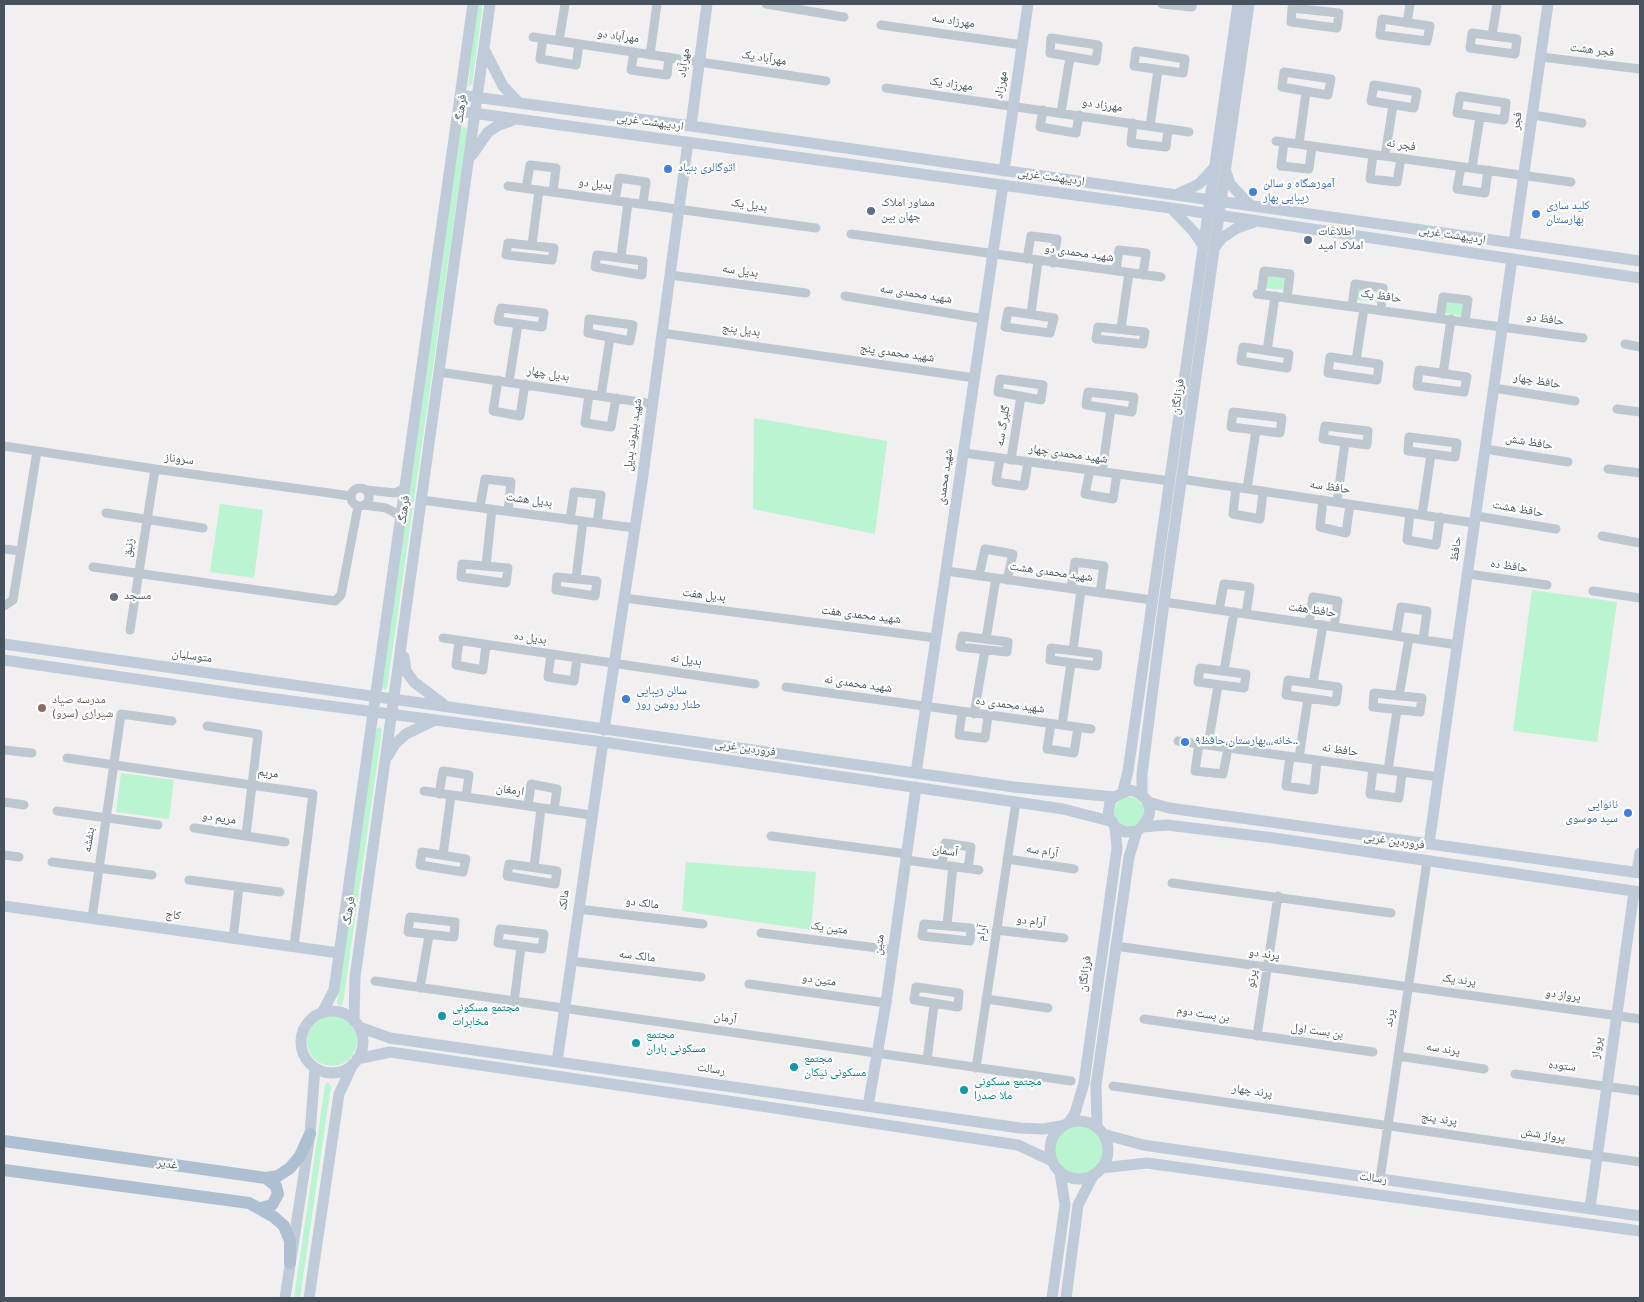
<!DOCTYPE html>
<html>
<head>
<meta charset="utf-8">
<style>
  body { margin:0 }
  #map { position:relative; width:1644px; height:1302px; overflow:hidden; background:#f2eff0; font-family:Overpass,sans-serif }
  canvas { display:block }
  .frame { position:absolute; inset:0; border:5px solid #46535f; pointer-events:none }
</style>
</head>
<body>
<div id="map">
<canvas width="1644" height="1302"></canvas>
<div class="frame"></div>
</div>
<script>
const c = document.querySelector('canvas').getContext('2d');
c.lineJoin = 'round';
function fillPath(path, color) {
  c.fillStyle = color;
  c.fill(path, 'evenodd');
}
function toPath(rows) {
  const path = new Path2D();
  for (const r of rows) {
    if (r.length === 3) {
      path.moveTo(r[0] + r[2], r[1]);
      path.arc(r[0], r[1], r[2], 0, 2 * Math.PI);
      continue;
    }
    path.moveTo(r[0], r[1]);
    for (let i = 2; i < r.length; i += 2) path.lineTo(r[i], r[i + 1]);
  }
  return path;
}
function strokePath(path, color, width, dash) {
  c.strokeStyle = color;
  c.lineWidth = width;
  c.lineCap = dash ? 'butt' : 'round';
  c.setLineDash(dash || []);
  c.stroke(path);
}
function write(font, color, halo, rows, align = 'center') {
  c.font = font + ' Overpass,"Noto Naskh Arabic",sans-serif';
  c.lineWidth = 4.5;
  c.setLineDash([]);
  c.textBaseline = 'middle';
  c.strokeStyle = halo;
  c.fillStyle = color;
  for (const [text, x, y, turn = 0] of rows) {
    c.save();
    c.translate(x, y);
    c.rotate((+turn || 0) * Math.PI / 180);
    c.textAlign = isNaN(turn) ? turn : align;
    if (halo) c.strokeText(text, 0, 0);
    c.fillText(text, 0, 0);
    c.restore();
  }
}
const green = toPath([
  [477,4,483,4,472,84,468,87],
  [464,126,467,130,387,688,384,691,382,687,461,129],
  [1267,275,1288,278,1286,290,1265,288],
  [1358,287,1379,290,1377,302,1357,300],
  [1445,299,1465,302,1463,316,1443,313],
  [754,418,887,441,875,534,753,509],
  [220,504,263,510,254,578,210,572],
  [1532,590,1617,602,1597,742,1513,731],
  [380,727,382,730,343,1003,340,1006,337,1003,376,729],
  [121,773,174,780,169,819,116,812],
  [1129,812,15],
  [686,862,816,872,811,930,682,911],
  [332,1041,25],
  [328,1082,331,1086,300,1298,294,1298,325,1085],
  [1079,1150,25]
]);
const street = toPath([
  [766,4,844,17],
  [1162,4,1192,7,1192,4],
  [1292,8,1339,13,1337,28,1291,22,1292,8],
  [1382,19,1430,26,1427,41,1380,35,1382,19],
  [1407,23,1410,4],
  [881,25,1023,45],
  [1472,33,1517,39,1515,54,1470,48,1472,33],
  [1492,36,1497,4],
  [533,37,826,81],
  [1051,38,1098,45,1096,61,1050,53,1051,38],
  [543,39,540,59,576,65,579,44],
  [559,41,565,4],
  [1136,51,1185,59,1183,73,1134,66,1136,51],
  [634,52,631,70,667,75,669,57],
  [650,55,657,4],
  [1541,57,1640,69],
  [1284,72,1331,79,1328,95,1282,87,1284,72],
  [1374,85,1417,92,1414,108,1371,101,1374,85],
  [886,88,1189,132],
  [1460,96,1506,103,1504,120,1457,113,1460,96],
  [1043,110,1040,127,1076,133,1079,115],
  [1061,113,1070,57],
  [1533,115,1582,123],
  [1133,123,1131,143,1166,147,1168,129],
  [1150,126,1158,70],
  [1276,141,1571,182],
  [1284,142,1281,166,1309,169,1312,146],
  [1299,144,1306,92],
  [1373,155,1370,179,1397,182,1401,158],
  [1385,156,1393,105],
  [1461,167,1457,189,1485,193,1488,170],
  [1472,168,1480,117],
  [508,186,816,228],
  [526,188,530,165,556,168,553,192],
  [615,200,619,178,646,182,643,203],
  [851,234,1161,277],
  [508,243,554,248,552,260,506,255,508,243],
  [532,245,539,190],
  [597,255,643,261,642,275,595,267,597,255],
  [621,257,628,202],
  [1027,259,1031,236,1057,239,1053,263],
  [1116,271,1119,250,1146,253,1143,275],
  [670,275,806,293],
  [1257,294,1583,338],
  [1261,294,1264,271,1290,274,1287,298],
  [845,296,984,319],
  [1352,306,1355,284,1383,288,1381,310],
  [501,308,544,313,542,327,498,321,501,308],
  [1008,311,1054,318,1050,333,1005,327,1008,311],
  [1031,314,1038,261],
  [1440,318,1443,297,1468,300,1465,321],
  [589,319,633,325,630,341,588,333,589,319],
  [1098,327,1145,332,1143,344,1096,339,1098,327],
  [1121,328,1129,273],
  [662,333,975,378],
  [1625,344,1640,347],
  [1243,347,1289,354,1287,368,1241,361,1243,347],
  [1267,351,1275,296],
  [1330,357,1379,364,1377,380,1328,373,1330,357],
  [1356,361,1364,308],
  [1419,370,1467,377,1464,392,1417,386,1419,370],
  [439,372,653,404],
  [1443,374,1451,319],
  [1000,379,1043,385,1041,400,998,392,1000,379],
  [498,380,493,411,520,416,525,384],
  [509,382,518,324],
  [1494,388,1575,401],
  [1088,392,1134,397,1132,412,1086,405,1088,392],
  [589,394,585,423,611,427,616,398],
  [601,396,610,338],
  [1617,409,1640,412],
  [1233,412,1282,418,1280,433,1231,427,1233,412],
  [1325,426,1368,431,1367,445,1323,439,1325,426],
  [1409,437,1457,443,1455,457,1408,451,1409,437],
  [4,446,155,469,351,496],
  [1485,449,1568,462],
  [964,453,1170,481],
  [1000,458,996,482,1024,486,1028,462],
  [1011,460,1021,396],
  [1608,469,1640,473],
  [1090,470,1085,494,1113,499,1117,474],
  [1102,472,1111,409],
  [1181,479,1475,523],
  [1236,487,1233,514,1260,519,1263,491],
  [360,497,9],
  [1247,489,1256,430],
  [367,490,395,493,405,488],
  [421,500,635,528],
  [1323,500,1320,527,1346,533,1350,504],
  [1337,502,1345,442],
  [364,505,386,508,401,516],
  [480,507,485,479,511,482,508,511],
  [106,513,203,528],
  [1410,513,1407,540,1436,545,1440,517],
  [1422,515,1431,454],
  [1476,516,1556,529],
  [570,520,574,492,601,495,597,523],
  [1602,536,1640,543],
  [4,549,21,551],
  [462,564,508,568,506,583,461,577,462,564],
  [486,566,492,509],
  [93,567,335,601,341,595,358,506],
  [946,571,1152,600],
  [1468,574,1547,585],
  [979,576,985,549,1013,554,1007,580],
  [557,577,597,581,595,596,556,590,557,577],
  [576,578,583,521],
  [1071,589,1075,562,1104,566,1100,593],
  [1593,591,1640,598],
  [624,598,936,638],
  [1164,602,1458,645],
  [4,606,13,600,37,451],
  [1219,610,1224,584,1250,587,1246,614],
  [1309,623,1313,597,1338,601,1334,627],
  [130,630,155,469],
  [962,636,1008,642,1007,652,960,647,962,636],
  [1396,636,1401,607,1427,611,1423,640],
  [443,638,755,684],
  [986,639,996,578],
  [459,641,456,665,483,670,486,645],
  [1051,648,1098,654,1097,666,1050,660,1051,648],
  [1073,650,1081,590],
  [551,654,548,677,574,681,577,658],
  [1200,668,1246,674,1244,688,1198,682,1200,668],
  [1224,671,1234,612],
  [1288,680,1338,687,1336,702,1286,695,1288,680],
  [1313,683,1323,625],
  [786,687,1091,729],
  [1374,693,1422,698,1420,712,1373,707,1374,693],
  [1399,696,1409,638],
  [962,712,959,735,985,738,988,716],
  [974,714,985,650],
  [1051,724,1047,749,1074,753,1078,727],
  [1062,725,1071,663],
  [207,726,258,734,252,785,246,835,194,828,285,842],
  [1178,741,1439,777],
  [1199,744,1195,771,1223,774,1228,748],
  [1208,745,1218,685],
  [4,750,32,753],
  [1290,757,1286,786,1314,790,1317,760],
  [67,758,313,794,294,946],
  [1299,758,1308,698],
  [1373,768,1370,794,1399,798,1402,772],
  [1388,770,1397,710],
  [424,791,591,815],
  [439,794,443,771,469,775,466,797],
  [4,802,24,805],
  [528,806,531,784,557,789,554,810],
  [57,811,158,825],
  [771,836,907,854],
  [422,852,466,859,463,872,420,865,422,852],
  [4,855,19,857],
  [443,855,451,795],
  [1007,859,1074,869],
  [906,860,979,870],
  [52,862,152,875],
  [509,864,557,871,555,884,507,876,509,864],
  [942,865,945,843,971,847,968,868],
  [534,867,541,808],
  [189,880,280,892],
  [1172,883,1391,913],
  [578,909,703,924],
  [410,917,455,922,454,937,408,932,410,917],
  [92,918,121,714,172,721],
  [924,924,971,928,970,941,922,936,924,924],
  [947,925,953,866],
  [500,929,544,934,542,949,498,943,500,929],
  [996,930,1064,938],
  [761,933,893,950],
  [233,939,239,887],
  [1115,946,1640,1019],
  [571,961,701,977],
  [375,981,1071,1081],
  [749,984,886,1003],
  [916,987,959,993,958,1007,914,1000,916,987],
  [420,988,429,935],
  [986,999,1048,1008],
  [514,1002,521,947],
  [1144,1019,1373,1052],
  [1257,1036,1278,896],
  [1398,1056,1484,1069],
  [927,1060,934,1005],
  [976,1068,1016,802],
  [1515,1074,1640,1091],
  [1113,1086,1640,1162],
  [1380,1179,1427,861]
]);
const secondary = toPath([
  [485,51,503,86,518,102],
  [460,95,691,126,1640,261],
  [458,111,1171,208,1640,278],
  [691,126,707,4],
  [472,155,488,132,499,125,513,120],
  [1004,171,1028,4],
  [1226,172,1230,184,1251,206],
  [1178,194,1199,184,1213,169],
  [1171,208,1194,232,1203,245],
  [1514,243,1548,4],
  [1214,248,1222,238,1237,228,1254,222],
  [4,644,1014,787,1114,797],
  [404,657,406,671,414,682,443,704],
  [4,660,253,696,603,742,1016,802,1063,809,1110,821],
  [604,730,642,482,688,142],
  [388,756,395,744,406,734,433,721],
  [916,773,1003,185],
  [1123,791,1128,771,1238,4],
  [1142,795,1142,774,1164,602,1249,4],
  [1148,802,1169,808,1640,873],
  [1142,827,1149,816,1150,809,1146,799,1137,792,1130,790,1114,797,1110,802,1108,815,1115,827,1125,832,1137,831,1142,827,1167,825,1274,838,1640,892],
  [1429,844,1512,259],
  [1637,872,1640,853],
  [4,906,339,953],
  [332,1042,31],
  [322,1013,334,990,473,4],
  [354,1021,355,977,490,4],
  [359,1027,390,1038,1020,1128,1043,1129,1061,1126],
  [357,1059,390,1052,728,1101,1018,1145,1052,1161],
  [557,1062,603,742],
  [868,1106,886,1003,916,787],
  [1079,1150,29],
  [1069,1122,1075,1113,1084,1083,1117,848,1115,827],
  [1097,1127,1096,1085,1129,857,1137,831],
  [1103,1134,1143,1145,1640,1216],
  [1101,1168,1147,1163,1640,1231],
  [1590,1208,1634,892],
  [285,1298,310,1134,315,1068],
  [309,1298,339,1094,353,1064],
  [1052,1298,1065,1205,1060,1172],
  [1066,1298,1078,1205,1094,1174]
]);
const primary = toPath([
  [4,1141,266,1178,278,1176,290,1168,300,1156,310,1134],
  [4,1170,249,1203,274,1217,284,1226,290,1241,290,1263],
  [261,1208,272,1205,278,1194,276,1186,266,1178]
]);
const markers = [
  [668,169,5,"#3f7fe0"],
  [1253,192,5,"#3f7fe0"],
  [871,211,5,"#5c6f8a"],
  [1536,214,5,"#3f7fe0"],
  [1308,240,5,"#5c6f8a"],
  [114,597,5,"#6b7280"],
  [626,699,5,"#3f7fe0"],
  [42,708,5,"#8d6e63"],
  [1185,742,5,"#3f7fe0"],
  [1628,813,5,"#3f7fe0"],
  [442,1016,5,"#0f9aa8"],
  [636,1043,5,"#0f9aa8"],
  [794,1067,5,"#0f9aa8"],
  [964,1090,5,"#0f9aa8"]
];
const streetNames = [
  ["مهرزاد سه",953,22,8],
  ["مهرآباد دو",618,37,8],
  ["فجر هشت",1592,51,7],
  ["مهرآباد یک",764,59,9],
  ["مهرآباد",685,63,-82],
  ["مهرزاد یک",951,85,8],
  ["مهرزاد",1002,85,-80],
  ["مهرزاد دو",1102,106,8],
  ["فرهنگ",462,109,-83],
  ["فجر",1518,121,-82],
  ["اردیبهشت غربی",650,123,8],
  ["فجر نه",1401,146,8],
  ["اردیبهشت غربی",1051,178,8],
  ["بدیل دو",595,185,7],
  ["بدیل یک",749,206,8],
  ["اردیبهشت غربی",1452,236,9],
  ["شهید محمدی دو",1079,254,8],
  ["بدیل سه",740,272,8],
  ["شهید محمدی سه",916,295,9],
  ["حافظ یک",1381,297,8],
  ["حافظ دو",1545,320,8],
  ["بدیل پنج",741,331,8],
  ["شهید محمدی پنج",897,354,8],
  ["بدیل چهار",548,375,9],
  ["حافظ چهار",1537,382,9],
  ["فرزانگان",1179,397,-82],
  ["گلبرگ سه",1004,426,-81],
  ["شهید بلیوند بدیل",634,435,-82],
  ["حافظ شش",1529,443,9],
  ["شهید محمدی چهار",1068,455,8],
  ["سروناز",179,460,7],
  ["شهید محمدی",946,477,-82],
  ["حافظ سه",1330,488,8],
  ["بدیل هشت",529,501,8],
  ["فرهنگ",405,510,-83],
  ["حافظ هشت",1518,510,10],
  ["زنبق",130,548,-81],
  ["حافظ",1457,549,-82],
  ["حافظ ده",1509,567,8],
  ["شهید محمدی هشت",1051,573,8],
  ["بدیل هفت",704,596,7],
  ["حافظ هفت",1312,611,8],
  ["شهید محمدی هفت",861,616,7],
  ["بدیل ده",530,639,8],
  ["متوسلیان",192,657,8],
  ["بدیل نه",686,661,8],
  ["شهید محمدی نه",858,685,8],
  ["شهید محمدی ده",1010,706,7],
  ["فروردین غربی",745,749,8],
  ["حافظ نه",1340,751,8],
  ["مریم",268,774,8],
  ["ارمغان",510,791,8],
  ["مریم دو",219,819,8],
  ["بنفشه",90,840,-81],
  ["فروردین غربی",1394,842,8],
  ["آسمان",945,852,8],
  ["آرام سه",1042,852,9],
  ["مالک",565,900,-82],
  ["مالک دو",642,904,7],
  ["فرهنگ",350,911,-82],
  ["کاج",173,916,8],
  ["آرام دو",1031,922,7],
  ["متین یک",829,929,8],
  ["آرام",983,933,-81],
  ["متین",880,945,-82],
  ["پرند دو",1264,955,8],
  ["مالک سه",637,957,7],
  ["فرزانگان",1086,974,-82],
  ["پرتو",1253,979,-82],
  ["متین دو",819,981,8],
  ["پرند یک",1459,981,8],
  ["پرواز دو",1563,996,8],
  ["بن بست دوم",1203,1015,9],
  ["پرند",1391,1018,-82],
  ["آرمان",725,1019,8],
  ["بن بست اول",1317,1032,8],
  ["پرواز",1598,1048,-82],
  ["پرند سه",1443,1050,9],
  ["ستوده",1562,1067,7],
  ["رسالت",711,1070,8],
  ["پرند چهار",1252,1092,8],
  ["پرند پنج",1439,1120,8],
  ["پرواز شش",1543,1136,9],
  ["غدیر",167,1165,8],
  ["رسالت",1373,1179,8]
];
const shopNames = [
  ["اتوگالری بنیاد",678,169],
  ["آموزشگاه و سالن",1263,185],
  ["زیبایی بهار",1263,199],
  ["کلید سازی",1546,207],
  ["بهارستان",1546,221],
  ["سالن زیبایی",636,692],
  ["طناز روشن روز",636,706],
  ["خانه،،،بهارستان،حافظ۹..",1195,742],
  ["نانوایی",1618,806,"right"],
  ["سید موسوی",1618,820,"right"]
];
const serviceNames = [
  ["مشاور املاک",881,204],
  ["جهان بین",881,218],
  ["اطلاعات",1318,233],
  ["املاک امید",1318,247]
];
const worshipNames = [
  ["مسجد",124,597]
];
const educationNames = [
  ["مدرسه صیاد",52,701],
  ["شیرازی (سرو)",52,715]
];
const cultureNames = [
  ["مجتمع مسکونی",452,1009],
  ["مخابرات",452,1023],
  ["مجتمع",646,1036],
  ["مسکونی باران",646,1050],
  ["مجتمع",804,1060],
  ["مسکونی نیکان",804,1074],
  ["مجتمع مسکونی",974,1083],
  ["ملا صدرا",974,1097]
];
fillPath(green, '#baf4d0');
strokePath(street, '#bcc7d0', 9);
strokePath(secondary, '#bfcbd8', 11);
strokePath(primary, '#adbfd1', 12);
for (const [x, y, r, color] of markers) {
  const dot = new Path2D();
  dot.arc(x, y, r, 0, 2 * Math.PI);
  c.fillStyle = color;
  c.fill(dot);
  strokePath(dot, '#fff', 2);
}
write('12px', '#46535f', '#fff', streetNames);
write('12px', '#366cbe', '#fff', shopNames, 'left');
write('12px', '#4e5e75', '#fff', serviceNames, 'left');
write('12px', '#5b616d', '#fff', worshipNames, 'left');
write('12px', '#785e54', '#fff', educationNames, 'left');
write('12px', '#0d838f', '#fff', cultureNames, 'left');
</script>
</body>
</html>
